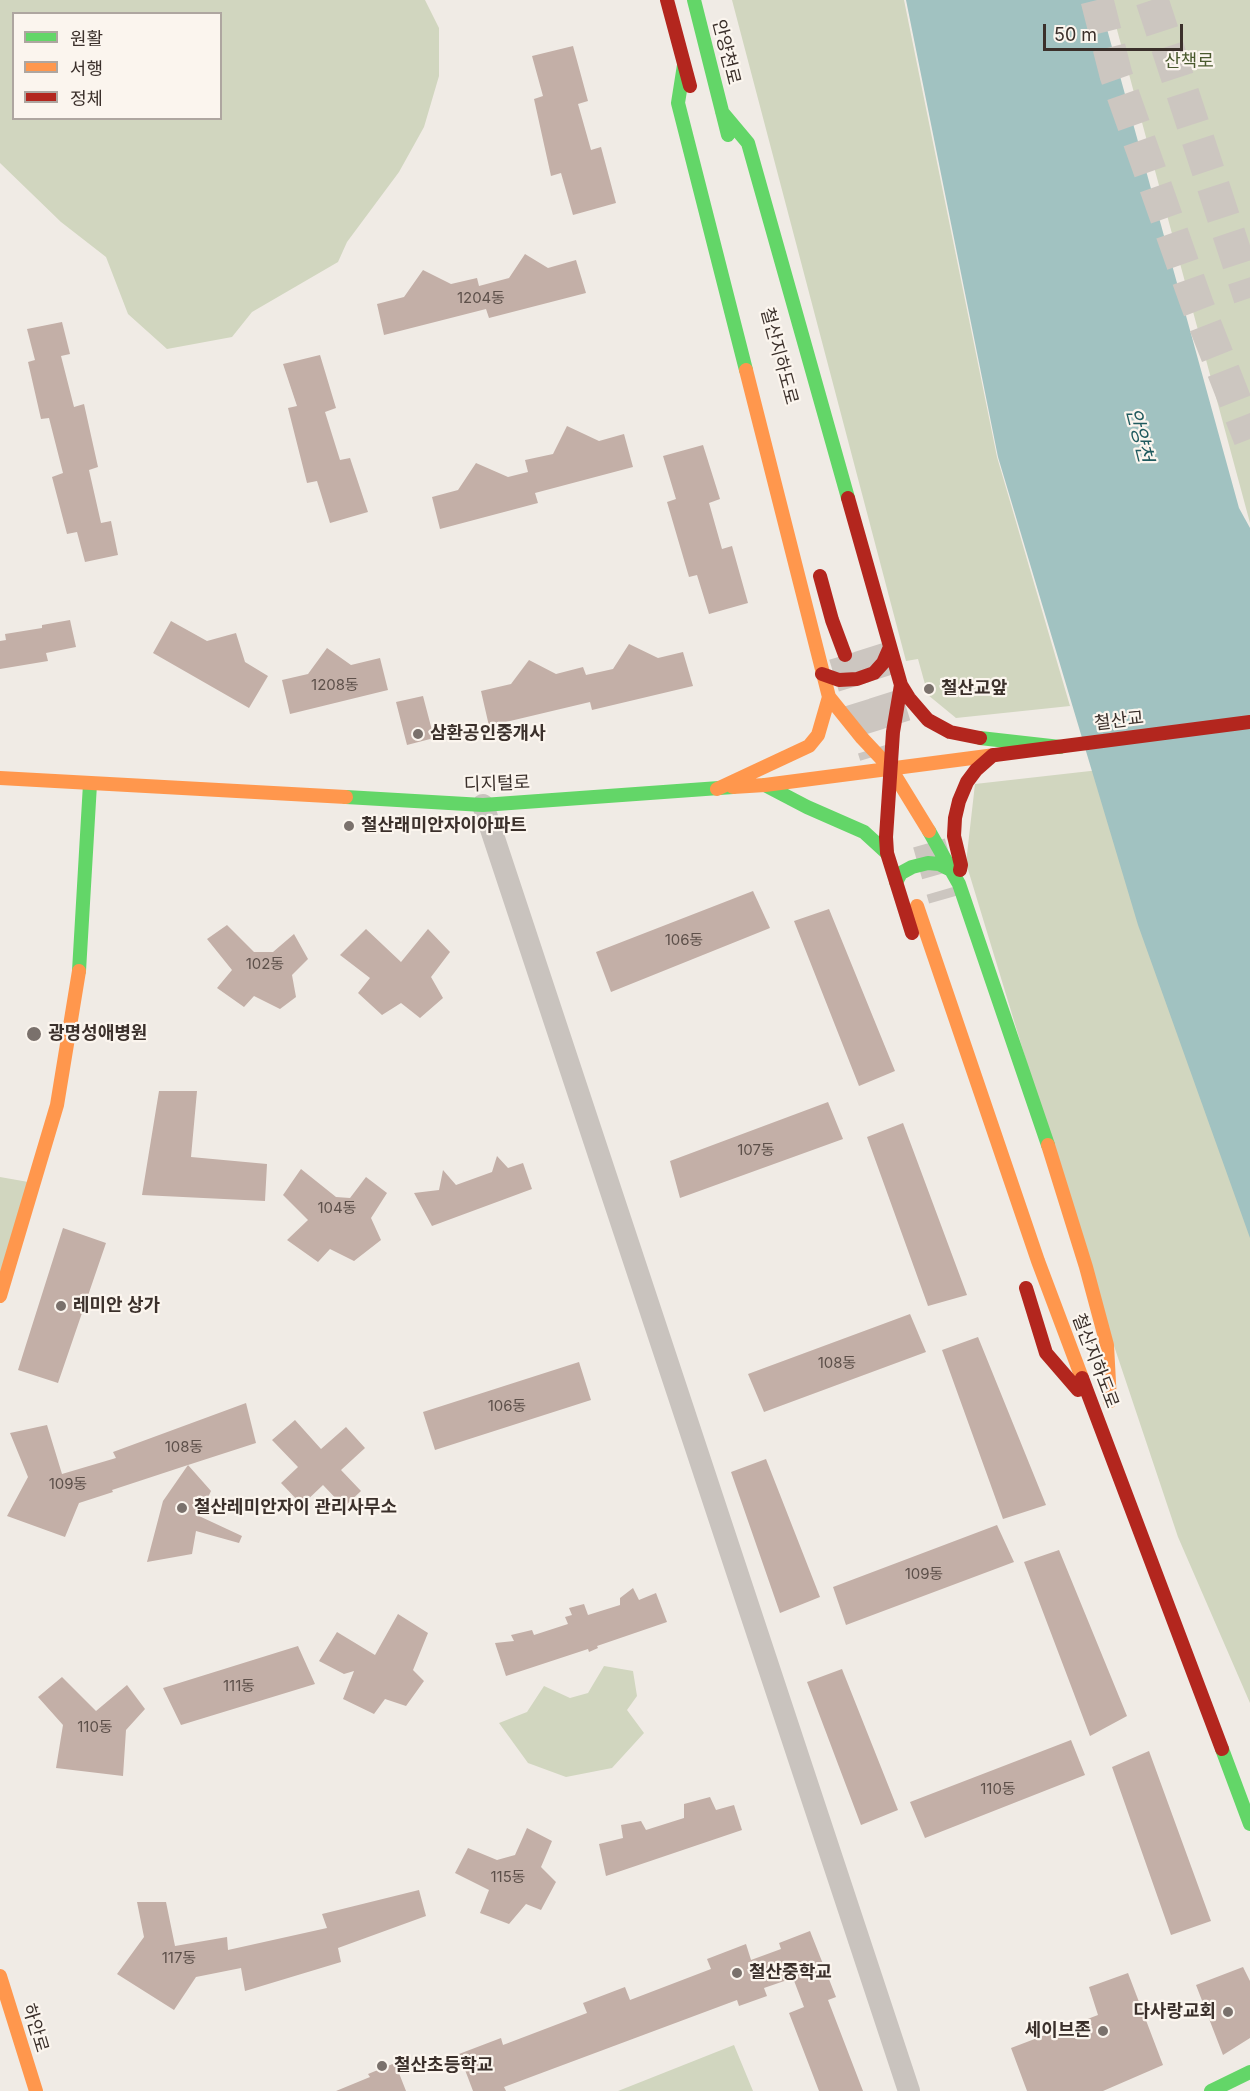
<!DOCTYPE html>
<html>
<head>
<meta charset="utf-8">
<style>
  body { margin:0 }
  #map { position:relative; width:1250px; height:2091px; overflow:hidden; background:#f0ebe5; font-family:Inter,"Noto Sans KR",sans-serif }
  canvas { display:block }
  .legend { position:absolute; left:12px; top:12px; width:210px; height:108px; box-sizing:border-box; background:#fbf5ee; border:2px solid #aea6a0; margin:0; padding:8px 10px; list-style:none; font-size:18px; color:#3b302b }
  .legend li { display:flex; align-items:center; gap:12px; height:30px }
  .legend b { width:30px; border:2px solid #aea6a0 }
  .scale { position:absolute; left:1043px; top:24px; width:140px; height:27px; box-sizing:border-box; border:3px solid #3b302b; border-top:0; padding-left:8px; font-size:18px; line-height:21px; white-space:nowrap; color:#3b302b; -webkit-text-stroke:4px #fbf5ee; paint-order:stroke }
</style>
</head>
<body>
<div id="map">
<canvas width="1250" height="2091"></canvas>
<ul class="legend">
<li><b style="height:8px;background:#63d668"></b>원활</li>
<li><b style="height:8px;background:#ff974d"></b>서행</li>
<li><b style="height:8px;background:#b3261e"></b>정체</li>
</ul>
<div class="scale">50 m</div>
</div>
<script>
const c = document.querySelector('canvas').getContext('2d');
c.lineJoin = 'round';
function fillPath(path, color) {
  c.fillStyle = color;
  c.fill(path, 'evenodd');
}
function toPath(rows) {
  const path = new Path2D();
  for (const r of rows) {
    path.moveTo(r[0], r[1]);
    for (let i = 2; i < r.length; i += 2) path.lineTo(r[i], r[i + 1]);
  }
  return path;
}
function strokePath(path, color, width, dash) {
  c.strokeStyle = color;
  c.lineWidth = width;
  c.lineCap = dash ? 'butt' : 'round';
  c.setLineDash(dash || []);
  c.stroke(path);
}
function write(font, color, halo, rows, align = 'center') {
  c.font = font + ' Inter,"Noto Sans KR",sans-serif';
  c.lineWidth = 4.5;
  c.setLineDash([]);
  c.textBaseline = 'middle';
  c.strokeStyle = halo;
  c.fillStyle = color;
  for (const [text, x, y, turn = 0] of rows) {
    c.save();
    c.translate(x, y);
    c.rotate((+turn || 0) * Math.PI / 180);
    c.textAlign = isNaN(turn) ? turn : align;
    if (halo) c.strokeText(text, 0, 0);
    c.fillText(text, 0, 0);
    c.restore();
  }
}
const green = toPath([
  [0,0,425,0,439,28,439,76,424,127,399,172,347,242,338,262,252,312,232,337,167,349,128,314,106,257,61,222,0,163],
  [14,14,220,14,220,118,14,118],
  [732,0,904,0,997,457,1070,706,956,718,928,695,918,659,906,661],
  [1109,0,1250,0,1250,523],
  [1250,753,1250,1703,1178,1537,1102,1310,966,863,975,784],
  [0,1177,34,1183,0,1296],
  [604,1666,633,1671,637,1696,627,1710,644,1733,612,1768,566,1777,528,1763,499,1723,527,1712,544,1686,570,1698,588,1693],
  [734,2045,753,2091,618,2091]
]);
const water = toPath([
  [906,0,1099,0,1239,508,1250,528,1250,1238,1138,925,998,457]
]);
const building = toPath([
  [573,46,588,101,578,104,591,150,601,147,616,203,573,215,561,173,551,176,534,99,543,96,532,56],
  [525,254,548,268,576,260,586,293,489,318,486,309,384,335,377,304,404,297,423,270,451,284,477,278,479,286,509,278],
  [62,322,70,354,61,356,74,407,84,404,98,467,89,470,101,523,111,521,118,555,85,562,77,532,67,534,52,477,63,473,49,418,41,419,28,362,35,360,27,329],
  [320,355,336,408,325,412,340,460,350,458,368,512,330,523,317,481,307,483,288,408,297,406,283,364],
  [567,426,599,441,624,434,633,467,535,493,538,503,440,529,432,497,458,490,476,463,508,477,528,472,525,460,553,454],
  [703,445,720,499,709,503,722,549,732,546,748,603,709,614,697,575,689,577,667,502,676,499,663,456],
  [70,620,76,647,46,653,48,661,0,669,0,641,6,640,5,634,42,628,42,625],
  [171,621,207,641,236,633,245,662,268,676,249,708,153,653],
  [629,644,658,658,683,652,693,686,592,710,590,702,489,726,481,691,511,684,529,660,556,674,583,667,586,675,613,669],
  [327,648,351,665,380,658,388,690,290,714,282,680,308,674],
  [423,696,434,738,407,745,396,702],
  [753,891,770,928,611,992,596,952],
  [829,909,895,1071,859,1086,794,921],
  [227,925,254,952,273,952,294,934,308,959,292,975,296,997,280,1009,254,996,244,1007,217,988,232,970,207,939],
  [366,929,401,962,428,929,450,952,431,977,443,998,420,1018,401,1003,382,1015,358,993,370,978,340,955],
  [159,1091,197,1091,191,1157,267,1164,265,1201,142,1195],
  [828,1102,843,1139,680,1198,670,1161],
  [903,1123,967,1295,928,1306,867,1137],
  [497,1156,508,1168,523,1163,532,1189,432,1226,414,1193,439,1190,443,1170,456,1185,492,1172],
  [301,1169,336,1197,350,1198,366,1177,387,1193,371,1218,381,1240,354,1261,330,1249,318,1262,287,1240,308,1220,283,1195],
  [63,1228,106,1243,58,1383,18,1370],
  [910,1314,926,1352,764,1412,748,1374],
  [978,1337,1046,1505,1003,1519,942,1350],
  [579,1362,591,1400,435,1450,423,1412],
  [246,1403,256,1443,188,1465,211,1491,199,1516,242,1536,239,1543,196,1531,192,1554,147,1562,163,1501,188,1465,112,1490,113,1492,79,1503,65,1537,7,1516,28,1477,10,1433,47,1425,62,1474,116,1458,113,1452],
  [295,1420,321,1449,346,1427,365,1448,341,1470,361,1491,344,1507,323,1485,302,1505,281,1483,298,1467,272,1440],
  [766,1459,820,1597,780,1613,731,1472],
  [997,1525,1014,1562,846,1625,833,1587],
  [1059,1550,1127,1716,1090,1736,1024,1562],
  [633,1588,639,1600,656,1593,667,1622,597,1646,598,1648,589,1652,588,1649,506,1676,495,1643,514,1641,511,1635,532,1630,534,1635,568,1624,565,1617,572,1615,569,1608,584,1604,588,1615,620,1605,620,1598],
  [398,1614,428,1633,413,1670,424,1681,406,1706,385,1699,374,1714,343,1699,354,1671,344,1674,319,1661,337,1632,375,1655],
  [298,1646,315,1684,181,1725,163,1688],
  [842,1669,898,1810,861,1825,807,1682],
  [62,1677,96,1711,127,1685,145,1709,126,1730,123,1776,56,1768,63,1725,38,1697],
  [1071,1740,1085,1775,925,1838,910,1802],
  [1149,1751,1211,1921,1171,1935,1112,1767],
  [710,1797,716,1810,734,1805,742,1830,606,1876,599,1844,623,1838,621,1825,641,1821,646,1830,684,1818,684,1804],
  [527,1828,552,1841,541,1867,556,1882,541,1910,526,1904,509,1924,480,1913,489,1890,455,1873,468,1848,497,1860,515,1855],
  [419,1890,426,1916,338,1948,341,1962,245,1991,241,1968,196,1977,174,2010,117,1974,144,1937,137,1902,166,1902,175,1946,227,1937,228,1950,327,1928,322,1914],
  [810,1931,836,1997,828,2000,863,2091,819,2091,789,2013,804,2007,793,1978,764,1988,767,1996,739,2006,737,2000,504,2087,506,2091,473,2091,459,2054,501,2038,503,2045,587,2013,583,2003,625,1987,630,2000,711,1969,707,1959,746,1944,751,1960,781,1949,779,1943],
  [1243,1967,1250,1981,1250,2038,1223,2055,1196,1985],
  [1128,1973,1163,2065,1103,2091,1027,2091,1011,2048,1098,2015,1089,1987],
  [395,2063,406,2091,336,2091,370,2077,368,2074]
]);
const primaryTunnel = toPath([
  [870,647,897,733],
  [845,655,876,756],
  [929,843,945,899]
]);
const highwayTunnel = toPath([
  [1097,0,1116,75,1197,304,1250,439],
  [1152,0,1250,298]
]);
const street = toPath([
  [483,805,909,2091]
]);
const fast = toPath([
  [694,0,728,135],
  [684,65,678,103,746,370],
  [722,112,748,143,848,498],
  [980,738,1060,747],
  [765,785,807,807,864,832,887,853],
  [346,797,483,805,733,787],
  [929,831,959,884,1048,1145],
  [896,882,901,873,912,867,928,863,939,864,953,871],
  [79,971,90,784],
  [1222,1749,1250,1824],
  [1211,2091,1250,2072]
]);
const slow = toPath([
  [746,370,829,697,862,738,891,769,929,831],
  [0,778,346,797],
  [733,787,765,785,995,755],
  [717,789,809,746,818,735,829,697],
  [917,906,1038,1261,1082,1378],
  [1048,1145,1086,1267,1107,1345,1110,1401],
  [0,1296,57,1105,79,971],
  [0,1976,36,2091]
]);
const jam = toPath([
  [667,0,690,86],
  [848,498,901,685,909,698,928,720,950,732,980,738],
  [820,576,832,620,845,655],
  [822,674,839,680,857,679,874,673,883,663,890,647],
  [901,685,893,732,886,837,887,853,912,933],
  [995,755,1250,722],
  [960,870,961,865,954,836,955,818,959,801,967,782,976,770,993,755],
  [1026,1288,1046,1353,1078,1390],
  [1082,1378,1222,1749]
]);
const markers = [
  [929,689,6,"#7a716c"],
  [418,734,6,"#7a716c"],
  [349,826,6,"#7a716c"],
  [34,1034,8,"#7a716c"],
  [61,1306,6,"#7a716c"],
  [182,1508,6,"#7a716c"],
  [737,1973,6,"#7a716c"],
  [1228,2012,6,"#7a716c"],
  [1103,2031,6,"#7a716c"],
  [382,2066,6,"#7a716c"]
];
const numberNames = [
  ["1204동",481,298],
  ["1208동",335,685],
  ["106동",684,940],
  ["102동",265,964],
  ["107동",756,1150],
  ["104동",337,1208],
  ["108동",837,1363],
  ["106동",507,1406],
  ["108동",184,1447],
  ["109동",68,1484],
  ["109동",924,1574],
  ["111동",239,1686],
  ["110동",95,1727],
  ["110동",998,1789],
  ["115동",508,1877],
  ["117동",179,1958]
];
const streetNames = [
  ["안양천로",726,52,76],
  ["철산지하도로",779,356,75],
  ["철산교",1119,721,-7],
  ["디지털로",497,784,-2],
  ["철산지하도로",1095,1361,69],
  ["하안로",35,2028,73]
];
const parkNames = [
  ["산책로",1189,62]
];
const poiNames = [
  ["철산교앞",941,689],
  ["삼환공인중개사",430,734],
  ["철산래미안자이아파트",361,826],
  ["광명성애병원",48,1034],
  ["레미안 상가",73,1306],
  ["철산레미안자이 관리사무소",194,1508],
  ["철산중학교",749,1973],
  ["다사랑교회",1216,2012,"right"],
  ["세이브존",1091,2031,"right"],
  ["철산초등학교",394,2066]
];
const waterNames = [
  ["안양천",1139,435,76]
];
fillPath(green, '#d1d6bf');
fillPath(water, '#a1c2c1');
fillPath(building, '#c3afa7');
strokePath(primaryTunnel, '#ccc6c0', 33, [33, 16]);
strokePath(highwayTunnel, '#ccc6c0', 33, [33, 16]);
strokePath(street, '#c9c3be', 22);
strokePath(fast, '#63d668', 14);
strokePath(slow, '#ff974d', 14);
strokePath(jam, '#b3261e', 14);
for (const [x, y, r, color] of markers) {
  const dot = new Path2D();
  dot.arc(x, y, r, 0, 2 * Math.PI);
  c.fillStyle = color;
  c.fill(dot);
  strokePath(dot, '#fbf5ee', 2);
}
write('15px', '#5d504a', null, numberNames);
write('18px', '#3b302b', '#fbf5ee', streetNames);
write('18px', '#4a5a2e', '#fbf5ee', parkNames);
write('bold 18px', '#3b302b', '#fbf5ee', poiNames, 'left');
write('italic 20px', '#1f5a5e', '#fbf5ee', waterNames);
</script>
</body>
</html>
